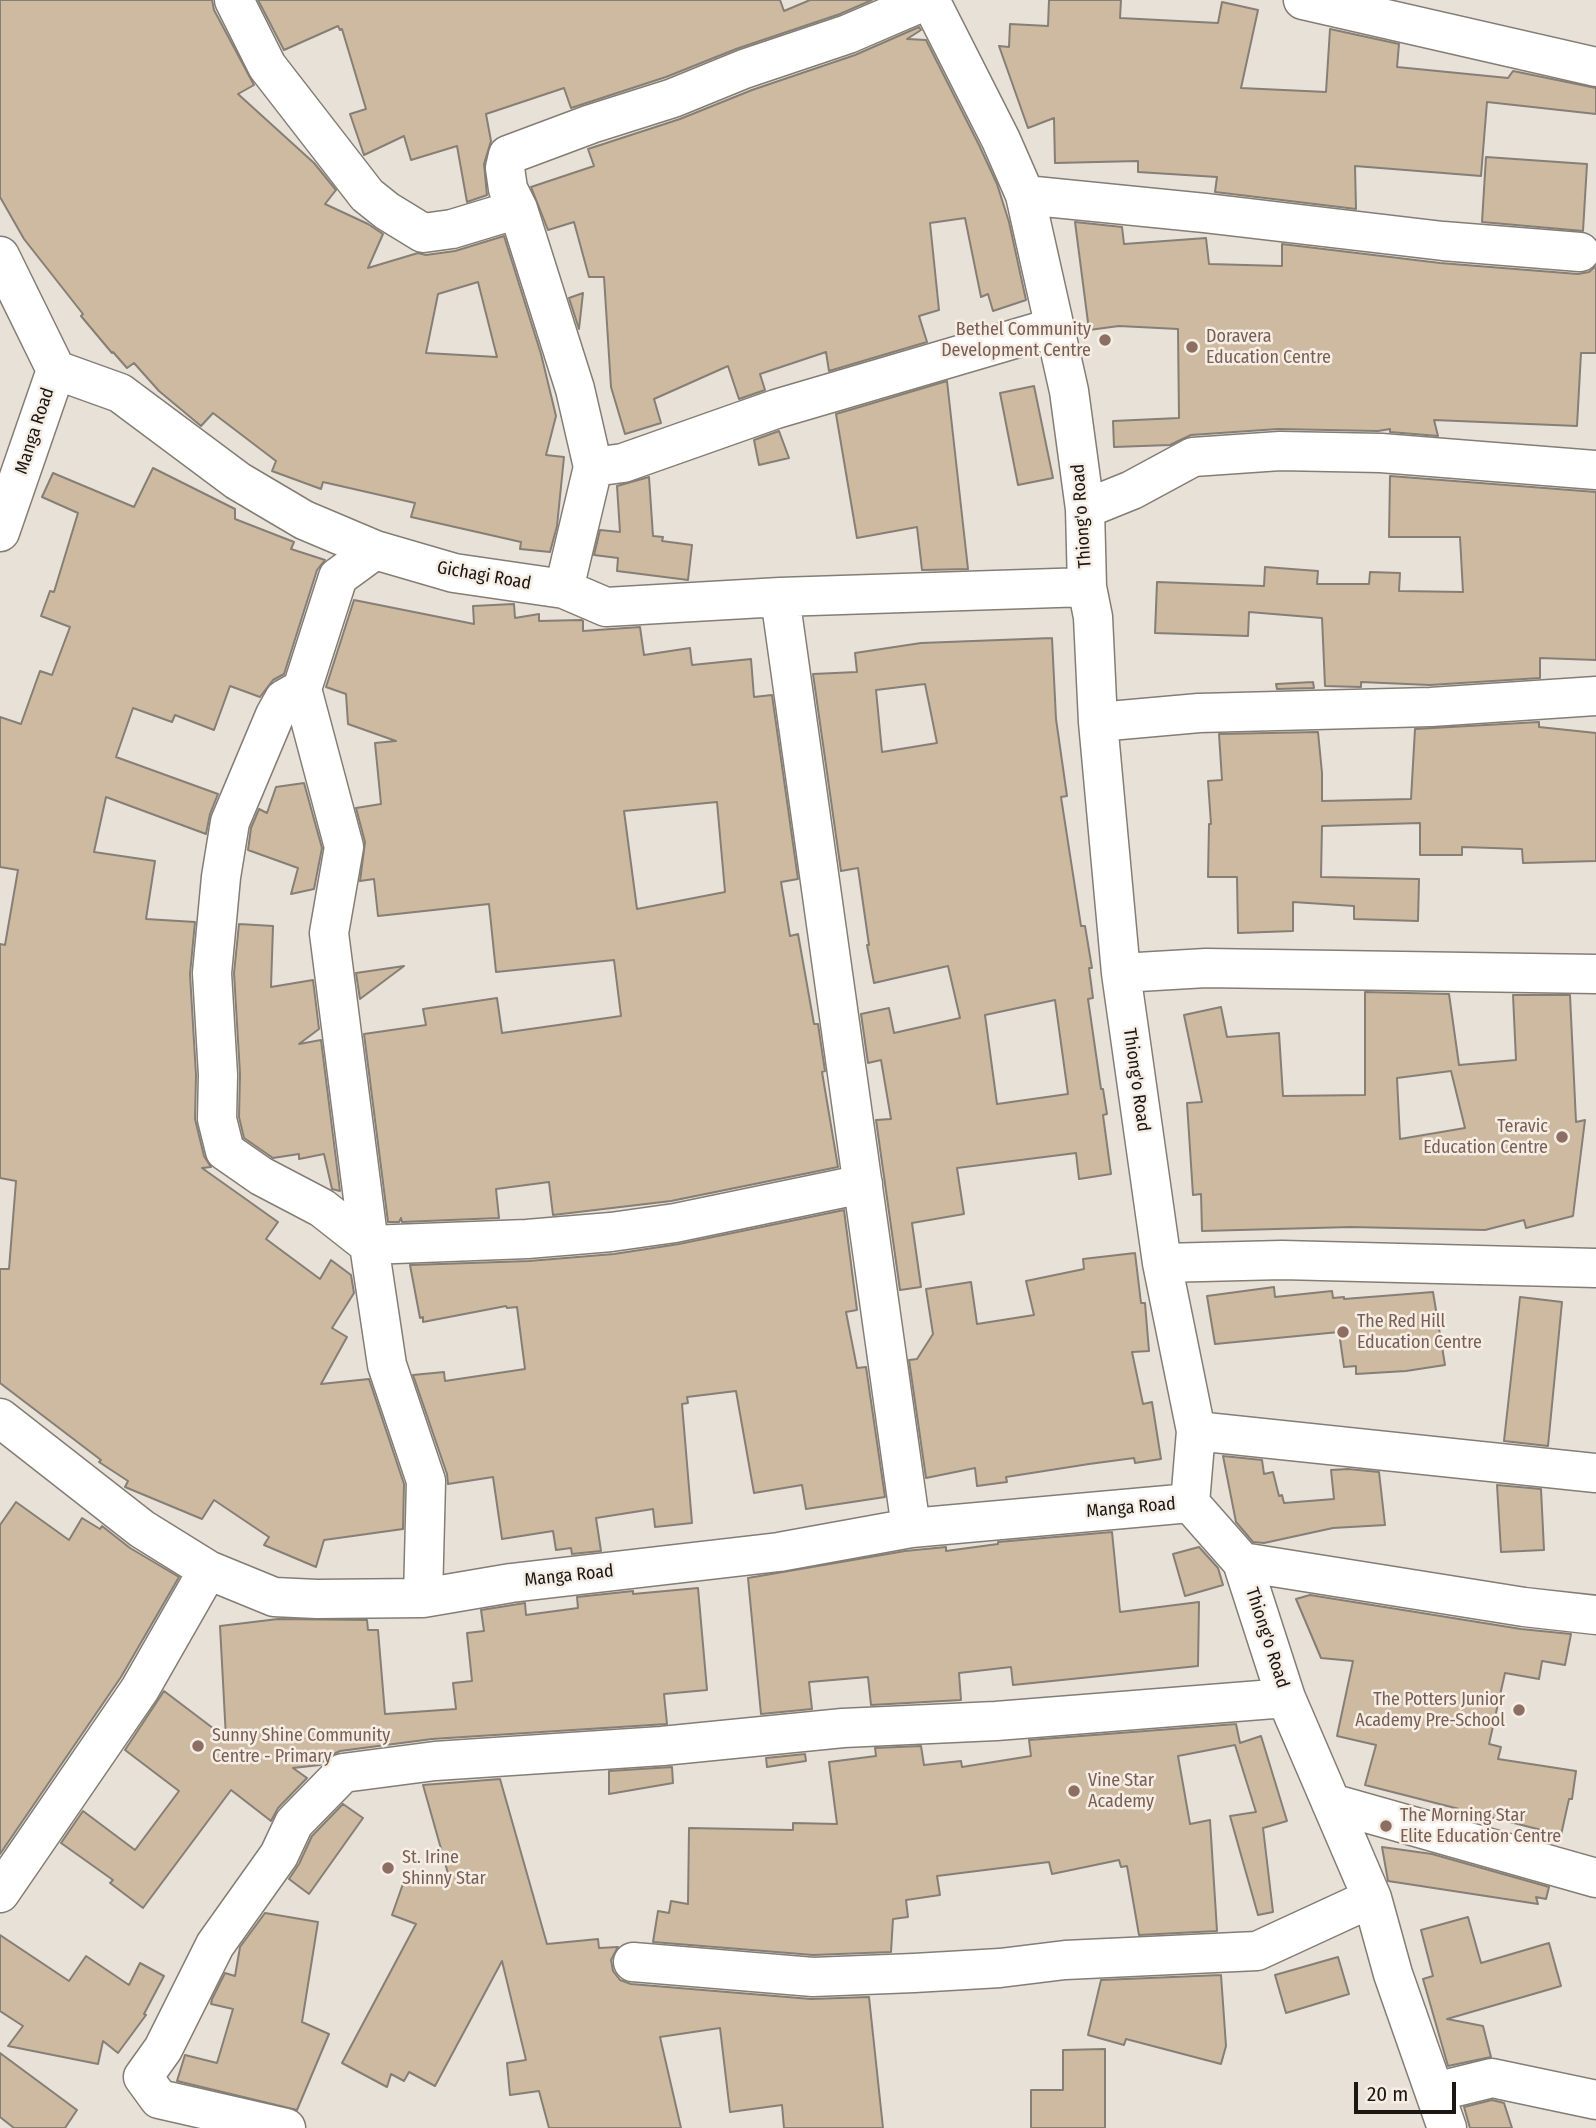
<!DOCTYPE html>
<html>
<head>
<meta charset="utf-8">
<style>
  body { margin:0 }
  #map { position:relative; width:1596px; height:2128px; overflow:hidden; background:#e8e1d7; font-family:"Fira Sans Condensed",sans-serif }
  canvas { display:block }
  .scale { position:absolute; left:1354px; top:2082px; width:102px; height:32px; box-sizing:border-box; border:4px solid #1a1714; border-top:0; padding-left:9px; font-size:21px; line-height:24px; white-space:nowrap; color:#1a1714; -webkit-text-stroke:5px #f6eee4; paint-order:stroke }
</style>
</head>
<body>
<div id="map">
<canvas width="1596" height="2128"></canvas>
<div class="scale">20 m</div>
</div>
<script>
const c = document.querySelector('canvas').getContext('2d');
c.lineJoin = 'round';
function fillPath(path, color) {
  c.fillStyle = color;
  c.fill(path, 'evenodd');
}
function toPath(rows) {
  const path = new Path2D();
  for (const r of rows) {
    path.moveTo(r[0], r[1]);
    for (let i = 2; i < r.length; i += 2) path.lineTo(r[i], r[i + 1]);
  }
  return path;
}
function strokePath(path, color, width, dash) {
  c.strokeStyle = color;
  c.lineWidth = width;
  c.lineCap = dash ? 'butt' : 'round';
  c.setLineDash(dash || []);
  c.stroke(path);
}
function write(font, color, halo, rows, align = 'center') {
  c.font = font + ' "Fira Sans Condensed",sans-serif';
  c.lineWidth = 5;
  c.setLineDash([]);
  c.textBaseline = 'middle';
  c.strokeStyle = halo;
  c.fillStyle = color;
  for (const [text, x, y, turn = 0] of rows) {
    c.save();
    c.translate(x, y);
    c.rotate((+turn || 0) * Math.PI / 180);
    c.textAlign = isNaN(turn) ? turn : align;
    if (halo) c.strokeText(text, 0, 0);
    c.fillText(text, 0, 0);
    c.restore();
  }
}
const building = toPath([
  [0,0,212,0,214,10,254,85,238,94,314,163,336,190,325,204,368,224,383,234,368,268,418,253,426,255,455,251,504,236,541,354,556,416,546,455,564,457,557,526,550,552,520,549,521,542,411,517,415,503,323,482,321,489,272,471,276,461,213,413,201,426,159,391,134,363,127,368,113,352,112,353,81,316,83,314,24,239,0,197,0,0],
  [478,282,497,357,426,353,438,294,478,282],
  [258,0,780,0,784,11,810,0,872,0,840,14,736,49,666,77,571,108,564,88,486,114,491,141,484,164,487,195,467,202,457,146,411,160,404,136,364,155,350,114,366,109,342,29,340,30,338,26,284,50,258,0],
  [1049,0,1121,0,1120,18,1218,23,1222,2,1258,10,1241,88,1326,92,1330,29,1399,44,1397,67,1508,78,1513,71,1596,88,1596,114,1487,102,1481,176,1355,166,1356,209,1215,192,1217,177,1138,172,1138,161,1055,163,1054,118,1028,128,999,46,1009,47,1010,24,1048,26,1049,0],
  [919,27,921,30,907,39,926,40,979,145,997,184,1009,222,1026,300,993,311,988,294,981,297,965,218,930,223,939,310,919,316,927,342,829,371,826,352,760,374,765,390,739,399,728,366,654,399,661,423,625,434,611,387,604,277,589,277,574,222,548,230,531,187,594,166,588,149,680,119,752,90,855,55,919,27],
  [1486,157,1587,164,1583,231,1482,222,1486,157],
  [1075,222,1122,227,1124,244,1206,238,1209,264,1282,266,1282,244,1440,263,1578,274,1589,272,1596,266,1596,353,1581,353,1577,426,1434,420,1438,436,1390,432,1390,429,1378,431,1278,429,1191,435,1170,445,1114,447,1113,421,1179,418,1178,329,1119,326,1089,330,1075,222],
  [583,293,579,329,569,298,583,293],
  [947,381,968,569,922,570,917,527,857,538,836,414,947,381],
  [1034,386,1053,478,1018,485,1000,393,1034,386],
  [779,431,789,458,759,465,754,440,779,431],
  [153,468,235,509,235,519,294,542,291,549,325,560,317,570,284,674,273,680,260,697,230,686,214,730,175,715,172,722,133,708,116,757,218,794,210,814,206,834,106,797,94,852,155,861,146,919,195,922,190,974,196,1075,195,1119,204,1156,211,1167,202,1168,278,1222,266,1239,320,1279,331,1260,351,1275,354,1293,332,1328,347,1337,321,1384,369,1379,404,1484,403,1529,324,1540,316,1567,264,1545,269,1537,214,1500,202,1519,125,1487,128,1481,99,1462,101,1460,0,1383,0,1269,9,1269,16,1181,0,1178,0,944,5,945,18,870,0,867,0,717,21,724,40,671,52,675,70,627,41,616,50,591,54,592,78,513,42,497,53,473,134,507,153,468],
  [1390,476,1596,492,1596,660,1540,658,1540,678,1430,685,1361,682,1361,687,1325,686,1322,618,1249,612,1248,636,1155,633,1157,582,1264,586,1265,567,1318,571,1317,584,1369,584,1370,572,1400,573,1399,591,1463,592,1460,537,1389,537,1390,476],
  [649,477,653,536,663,537,662,541,692,545,688,580,617,571,618,558,594,555,600,530,620,532,617,486,649,477],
  [354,600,474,624,473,606,514,604,515,618,539,614,539,621,581,620,583,621,583,631,640,627,644,655,690,648,692,665,751,659,754,697,772,695,798,879,781,882,790,936,798,934,814,1024,818,1024,825,1071,822,1072,838,1167,671,1201,553,1215,549,1182,496,1189,499,1218,402,1222,401,1218,399,1222,388,1222,364,1034,426,1025,423,1009,497,998,502,1033,621,1016,614,960,496,972,489,904,378,916,374,879,360,881,365,842,356,808,381,804,375,743,396,741,348,724,346,694,326,687,354,600],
  [717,802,725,892,637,909,624,811,717,802],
  [1052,638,1056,719,1067,796,1061,797,1081,926,1085,926,1092,968,1089,968,1093,998,1088,999,1101,1089,1103,1089,1107,1114,1103,1115,1111,1174,1079,1179,1076,1153,957,1168,964,1214,912,1223,921,1287,900,1290,876,1120,891,1119,881,1060,868,1063,861,1014,889,1008,894,1033,960,1018,948,966,874,983,867,945,869,945,858,868,841,871,813,674,857,672,855,653,921,643,1052,638],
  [925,684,937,743,882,752,876,690,925,684],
  [1055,1000,1068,1094,997,1104,985,1015,1055,1000],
  [1313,682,1314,688,1277,689,1276,684,1313,682],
  [1539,722,1539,727,1596,733,1596,861,1523,863,1522,849,1462,847,1462,855,1420,855,1420,823,1322,826,1321,877,1419,879,1418,921,1354,919,1354,906,1293,902,1293,931,1238,933,1237,877,1208,877,1209,824,1211,824,1208,781,1222,780,1219,734,1318,732,1322,773,1322,801,1411,799,1415,729,1539,722],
  [304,783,322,848,314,889,291,894,298,868,248,850,251,828,259,809,267,813,276,787,304,783],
  [239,924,273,926,271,987,313,980,319,1029,299,1044,321,1040,340,1191,332,1189,324,1154,299,1159,299,1154,273,1158,244,1138,239,1117,240,1074,234,973,239,924],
  [404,966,360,999,356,973,404,966],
  [1365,992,1449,994,1459,1065,1516,1060,1513,995,1570,995,1576,1122,1585,1120,1573,1216,1526,1228,1524,1220,1485,1230,1351,1227,1202,1231,1201,1194,1193,1195,1187,1103,1202,1102,1184,1015,1221,1007,1227,1037,1279,1033,1283,1096,1365,1095,1365,992],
  [1451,1071,1465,1128,1400,1139,1397,1078,1451,1071],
  [844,1210,857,1310,846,1312,857,1368,866,1367,885,1497,806,1509,802,1485,754,1493,736,1391,687,1397,688,1403,682,1404,692,1523,655,1527,653,1509,596,1518,601,1551,572,1554,571,1548,556,1550,553,1531,502,1539,493,1477,448,1484,447,1474,413,1375,444,1372,445,1381,525,1369,517,1307,507,1308,506,1306,423,1322,423,1317,420,1318,410,1265,529,1261,614,1254,679,1244,844,1210],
  [1135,1253,1141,1303,1145,1303,1149,1351,1132,1352,1143,1404,1152,1402,1161,1459,1135,1463,1134,1458,1089,1464,1006,1477,1007,1482,977,1486,975,1468,926,1478,909,1360,917,1359,933,1334,926,1289,971,1282,977,1324,1034,1315,1026,1281,1084,1269,1083,1259,1135,1253],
  [1274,1287,1275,1297,1332,1291,1333,1298,1344,1297,1344,1299,1433,1292,1445,1365,1406,1371,1356,1374,1356,1366,1344,1367,1339,1332,1215,1344,1207,1296,1274,1287],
  [1520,1297,1562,1302,1548,1446,1504,1441,1520,1297],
  [1223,1456,1262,1460,1264,1474,1273,1472,1279,1496,1282,1495,1284,1503,1334,1499,1331,1470,1348,1469,1379,1472,1385,1525,1333,1528,1264,1543,1253,1542,1236,1522,1223,1456],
  [1497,1485,1541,1489,1544,1550,1501,1552,1497,1485],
  [16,1502,69,1540,82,1518,100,1529,102,1526,130,1548,179,1577,121,1677,0,1854,0,1525,16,1502],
  [1112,1532,1120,1612,1199,1602,1198,1666,1013,1685,1011,1667,959,1673,961,1700,871,1705,868,1677,809,1682,812,1709,761,1714,748,1578,905,1551,946,1547,946,1551,998,1544,998,1542,1112,1532],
  [1199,1547,1218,1568,1223,1585,1185,1596,1173,1554,1199,1547],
  [698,1588,707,1690,664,1694,667,1724,432,1739,340,1751,328,1757,320,1765,293,1768,307,1778,278,1808,271,1821,231,1790,143,1908,110,1883,113,1880,61,1843,83,1811,135,1850,179,1791,125,1750,164,1691,226,1738,220,1626,278,1619,367,1620,368,1630,378,1630,385,1714,456,1709,453,1683,472,1681,467,1633,484,1631,481,1610,525,1603,526,1615,578,1608,577,1597,633,1591,633,1594,698,1588],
  [1310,1595,1521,1629,1571,1634,1565,1665,1542,1661,1539,1679,1505,1673,1489,1744,1501,1747,1498,1759,1576,1771,1572,1799,1569,1799,1561,1835,1365,1785,1376,1745,1337,1736,1353,1661,1321,1658,1296,1599,1310,1595],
  [1236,1724,1240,1743,1261,1736,1287,1821,1263,1828,1273,1912,1258,1915,1230,1816,1256,1812,1235,1745,1178,1756,1190,1824,1210,1820,1217,1931,1139,1935,1127,1866,1121,1867,1119,1860,1052,1874,1049,1862,937,1876,940,1895,906,1900,908,1917,893,1919,891,1952,813,1955,653,1942,658,1911,669,1913,671,1901,688,1904,689,1828,793,1830,793,1823,837,1824,829,1762,876,1756,875,1748,921,1746,924,1765,961,1761,962,1767,1031,1756,1029,1740,1236,1724],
  [805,1754,806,1761,767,1767,766,1758,805,1754],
  [672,1767,673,1783,609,1794,609,1771,672,1767],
  [500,1779,547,1944,598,1939,599,1948,618,1947,611,1960,613,1971,620,1980,631,1984,811,1999,869,1997,883,2128,784,2128,782,2105,730,2112,720,2028,660,2037,681,2128,549,2128,539,2091,510,2095,507,2063,526,2060,502,1961,435,2086,409,2072,404,2081,391,2074,387,2087,342,2063,416,1924,392,1915,404,1881,451,1884,423,1785,500,1779],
  [343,1804,363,1818,309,1894,289,1879,299,1864,312,1836,343,1804],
  [1382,1847,1432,1854,1549,1887,1546,1899,1536,1897,1538,1904,1388,1881,1382,1847],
  [265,1913,318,1922,302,2022,329,2034,297,2110,177,2081,185,2055,217,2063,233,2009,211,2004,212,1999,225,1973,235,1976,240,1947,265,1913],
  [1468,1917,1481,1963,1549,1943,1561,1986,1447,2019,1483,2026,1491,2057,1448,2066,1423,1979,1433,1976,1421,1930,1468,1917],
  [0,1935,69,1981,86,1956,129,1985,140,1963,164,1976,144,2014,146,2015,118,2053,103,2041,98,2064,8,2046,23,2026,0,2011,0,1935],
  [1338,1957,1349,1994,1286,2013,1275,1975,1338,1957],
  [1221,1975,1226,2046,1221,2064,1126,2039,1124,2045,1088,2035,1101,1980,1221,1975],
  [1105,2049,1105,2128,1031,2128,1031,2090,1063,2090,1063,2050,1105,2049],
  [0,2053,77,2110,65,2128,14,2128,0,2117,0,2053],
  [1492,2100,1504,2103,1512,2128,1470,2128,1464,2107,1492,2100]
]);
const minor = toPath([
  [234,0,267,66,367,195,387,211,423,233,452,229,518,209],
  [930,0,1001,140,1025,195,1069,391,1085,509,1087,587,1093,617,1098,722,1121,973,1162,1263,1196,1431,1190,1503,1242,1562,1286,1698,1372,1898,1393,1974,1447,2128],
  [1303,0,1596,67],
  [1025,195,1205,213,1443,241,1580,252],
  [0,256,56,370,120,393,238,481,304,520,375,550,454,573,564,589,606,607,780,597,1087,587],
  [593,467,623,463,776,409,1055,327],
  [1085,509,1132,490,1193,457,1280,451,1381,453,1596,470],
  [0,532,56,370],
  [375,550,338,577,302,689,284,699,275,715,230,822,221,877,212,973,218,1075,217,1119,225,1151,261,1176,322,1208,369,1245,527,1239,611,1232,675,1223,863,1184],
  [564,589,593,467,575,389,518,209,508,189,505,168,508,155,591,124,673,98,744,69,848,34,927,0],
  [780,597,911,1528],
  [302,689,344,847,329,933,369,1245,387,1365,426,1481,423,1598],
  [1098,722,1199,713,1431,707,1596,696],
  [1121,973,1206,968,1596,974],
  [1162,1263,1282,1260,1596,1268],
  [0,1418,142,1529,208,1570,274,1597,317,1599,423,1598,511,1583,779,1552,911,1528,1190,1503],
  [1196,1431,1596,1473],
  [1242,1562,1524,1607,1596,1615],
  [1331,1803,1596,1878],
  [0,1893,140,1689,208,1570],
  [633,1962,813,1977,914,1973,1000,1968,1065,1960,1257,1951,1372,1898],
  [1435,2092,1492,2078,1596,2100],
  [286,2128,159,2099,143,2077,163,2049,215,1945,279,1855,294,1823,343,1773,435,1761,662,1746,843,1728,996,1721,1286,1698]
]);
const markers = [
  [1105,340,7,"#8d6e63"],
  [1192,347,7,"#8d6e63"],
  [1562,1137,7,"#8d6e63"],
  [1343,1332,7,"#8d6e63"],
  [1519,1710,7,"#8d6e63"],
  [198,1746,7,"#8d6e63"],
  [1074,1791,7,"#8d6e63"],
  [1386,1826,7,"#8d6e63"],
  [388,1868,7,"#8d6e63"]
];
const educationNames = [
  ["Bethel Community",1091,330,"right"],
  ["Development Centre",1091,351,"right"],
  ["Doravera",1206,337],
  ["Education Centre",1206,358],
  ["Teravic",1548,1127,"right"],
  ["Education Centre",1548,1148,"right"],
  ["The Red Hill",1357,1322],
  ["Education Centre",1357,1343],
  ["The Potters Junior",1505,1700,"right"],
  ["Academy Pre-School",1505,1721,"right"],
  ["Sunny Shine Community",212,1736],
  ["Centre - Primary",212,1757],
  ["Vine Star",1088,1781],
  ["Academy",1088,1802],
  ["The Morning Star",1400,1816],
  ["Elite Education Centre",1400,1837],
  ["St. Irine",402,1858],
  ["Shinny Star",402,1879]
];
const streetNames = [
  ["Manga Road",35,431,-72],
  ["Thiong'o Road",1082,516,-94],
  ["Gichagi Road",484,576,10],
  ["Thiong'o Road",1136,1080,82],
  ["Manga Road",1131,1508,-5],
  ["Manga Road",569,1576,-6],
  ["Thiong'o Road",1267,1638,72]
];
fillPath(building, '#cebaa0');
strokePath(building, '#857f76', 2);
strokePath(minor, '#847d75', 41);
strokePath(minor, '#fff', 38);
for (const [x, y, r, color] of markers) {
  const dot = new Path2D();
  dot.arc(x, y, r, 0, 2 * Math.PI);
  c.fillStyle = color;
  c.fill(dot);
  strokePath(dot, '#f6eee4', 2.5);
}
write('18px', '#785e54', '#f6eee4', educationNames, 'left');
write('18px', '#1a1714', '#f6eee4', streetNames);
</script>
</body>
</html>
